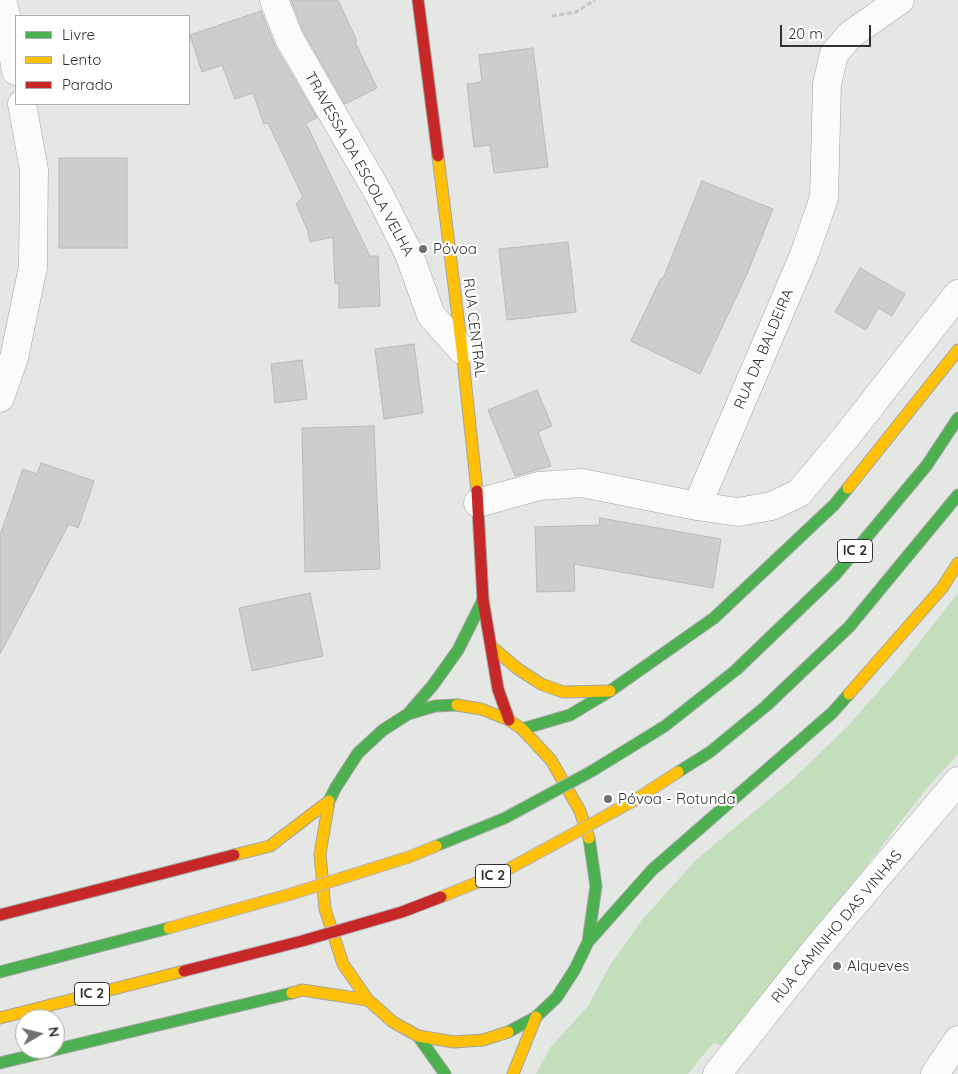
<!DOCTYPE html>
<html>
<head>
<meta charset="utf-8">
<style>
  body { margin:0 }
  #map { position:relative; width:958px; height:1074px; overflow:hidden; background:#e5e7e4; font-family:Quicksand,sans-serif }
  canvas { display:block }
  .legend { position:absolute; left:15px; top:15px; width:175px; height:90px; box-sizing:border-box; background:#fff; border:1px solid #adadac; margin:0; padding:6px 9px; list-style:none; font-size:15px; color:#313230 }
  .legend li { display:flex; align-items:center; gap:10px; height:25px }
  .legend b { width:25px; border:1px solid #adadac }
  .north { position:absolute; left:15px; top:1009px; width:50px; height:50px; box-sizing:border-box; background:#fff; border:1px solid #adadac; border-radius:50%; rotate:82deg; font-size:14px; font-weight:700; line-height:20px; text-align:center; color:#313230 }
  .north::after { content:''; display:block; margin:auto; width:18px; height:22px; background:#70716f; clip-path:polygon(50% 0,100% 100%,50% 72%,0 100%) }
  .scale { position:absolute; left:780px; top:25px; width:91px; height:22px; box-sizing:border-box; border:2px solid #313230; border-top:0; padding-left:6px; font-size:15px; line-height:18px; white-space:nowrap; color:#313230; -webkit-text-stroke:4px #fff; paint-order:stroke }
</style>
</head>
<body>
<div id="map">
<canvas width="958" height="1074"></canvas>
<ul class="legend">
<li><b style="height:6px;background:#4caf50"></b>Livre</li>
<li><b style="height:6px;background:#ffc107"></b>Lento</li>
<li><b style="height:6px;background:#c62828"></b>Parado</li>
</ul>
<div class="north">N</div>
<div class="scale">20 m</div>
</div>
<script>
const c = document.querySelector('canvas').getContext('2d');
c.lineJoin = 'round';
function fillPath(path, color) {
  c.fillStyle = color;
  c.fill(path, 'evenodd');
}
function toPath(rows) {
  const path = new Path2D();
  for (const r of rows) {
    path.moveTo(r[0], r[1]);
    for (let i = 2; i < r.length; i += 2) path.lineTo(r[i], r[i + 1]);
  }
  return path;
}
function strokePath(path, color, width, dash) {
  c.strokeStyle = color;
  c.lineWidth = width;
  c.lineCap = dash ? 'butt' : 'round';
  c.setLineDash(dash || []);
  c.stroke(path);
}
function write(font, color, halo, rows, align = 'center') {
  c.font = font + ' Quicksand,sans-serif';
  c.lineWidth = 4.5;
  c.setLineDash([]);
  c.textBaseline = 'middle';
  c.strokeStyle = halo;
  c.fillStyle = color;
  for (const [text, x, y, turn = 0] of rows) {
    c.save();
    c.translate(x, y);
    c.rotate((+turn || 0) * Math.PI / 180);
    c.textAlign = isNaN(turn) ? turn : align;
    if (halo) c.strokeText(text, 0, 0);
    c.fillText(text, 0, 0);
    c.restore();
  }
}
const green = toPath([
  [958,593,958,754,926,789,767,994,724,1046,713,1043,688,1074,536,1074,550,1048,588,1006,609,967,641,921,697,859,790,782,848,726,899,668]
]);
const building = toPath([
  [291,0,338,0,357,41,355,42,377,88,345,104,303,31,291,0],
  [261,11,275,46,317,118,306,123,329,172,370,256,378,256,380,306,339,308,339,283,335,284,333,237,310,242,308,231,296,204,303,197,268,123,264,124,253,93,235,99,222,65,202,72,190,35,261,11],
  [533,48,548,167,494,173,490,145,474,147,467,84,482,82,479,55,533,48],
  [59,158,127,158,127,248,59,248,59,158],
  [702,181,773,209,747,274,700,374,631,341,661,278,663,279,702,181],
  [568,242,576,312,507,320,499,249,568,242],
  [860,268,905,294,892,316,878,308,866,330,835,312,860,268],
  [414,344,423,413,384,419,375,349,414,344],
  [302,360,307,399,275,403,271,364,302,360],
  [537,390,552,426,538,432,551,466,515,476,488,410,537,390],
  [374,426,380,569,305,572,302,428,374,426],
  [41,463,94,481,78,528,69,524,0,654,0,535,23,469,37,474,41,463],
  [600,518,721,539,713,588,574,564,575,591,537,592,535,527,599,525,600,518],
  [310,593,323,656,252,671,239,608,310,593]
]);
const path = toPath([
  [552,16,576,12,595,0]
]);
const street = toPath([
  [2,0,6,15,16,71],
  [274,0,289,38,380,196,409,254,431,315,462,350],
  [0,398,14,358,33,267,34,170,22,104],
  [478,503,539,486,582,483,697,506,804,255,824,198,827,84,834,54,850,35,900,0],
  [697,506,738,512,772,506,799,493,846,437,958,294],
  [717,1074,817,948,958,781],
  [935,1074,958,1040]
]);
const fast = toPath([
  [736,670,835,575,927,465,958,418],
  [766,706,849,627,958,495],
  [408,714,433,685,458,650,483,600],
  [522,729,570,715,610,691,714,618,834,505,848,488],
  [328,807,329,801,336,787,358,753,383,730,408,714,435,706,457,705],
  [588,942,652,870,832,713,849,694],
  [0,972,169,928],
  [508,1032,536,1017,557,997,575,969,588,942,596,886,589,838],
  [418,1036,445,1074],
  [0,1063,292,993]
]);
const slow = toPath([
  [438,156,462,350,477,491],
  [848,488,958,350],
  [492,647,518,669,541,684,563,692,610,691],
  [849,694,942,588,958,563],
  [457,705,481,709,509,720,522,729,551,760,580,811,589,838],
  [328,807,320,854,325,909,343,964,368,1000,393,1022,418,1036,454,1042,483,1040,508,1032],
  [234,855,270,846,329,801],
  [292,993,302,990,368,1000],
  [0,1018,184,971],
  [513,1074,536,1017]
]);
const jam = toPath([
  [418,0,438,156],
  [477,491,483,600,498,689,509,720],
  [0,915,234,855]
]);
const fastBridge = toPath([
  [678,772,710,752,766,706],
  [436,846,505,818,592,771,665,726,736,670]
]);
const slowBridge = toPath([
  [441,897,503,872,635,800,678,772],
  [169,928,291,894,409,857,436,846]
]);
const jamBridge = toPath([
  [184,971,302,941,402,912,441,897]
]);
const markers = [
  [423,249,5,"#70716f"],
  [608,799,5,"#70716f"],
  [837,966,5,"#70716f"]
];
const shields = [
  [855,551,35],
  [493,876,35],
  [92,994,35]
];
const shieldNames = [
  ["IC 2",855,551],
  ["IC 2",493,876],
  ["IC 2",92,994]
];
const streetNames = [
  ["TRAVESSA DA ESCOLA VELHA",359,164,61],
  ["RUA CENTRAL",474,328,83],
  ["RUA DA BALDEIRA",764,349,-67],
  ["RUA CAMINHO DAS VINHAS",837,927,-50]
];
const poiNames = [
  ["Póvoa",433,249],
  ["Póvoa - Rotunda",618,799],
  ["Alqueves",847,966]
];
fillPath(green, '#c3deba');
fillPath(building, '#cdcecc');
strokePath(building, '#b8bab8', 1);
strokePath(street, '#a3a4a2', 29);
strokePath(fast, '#a3a4a2', 13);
strokePath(slow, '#a3a4a2', 13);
strokePath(jam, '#a3a4a2', 13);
strokePath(path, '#c6c7c5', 3, [5, 2.5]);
strokePath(street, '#fbfbfb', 28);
strokePath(fast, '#4caf50', 11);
strokePath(slow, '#ffc107', 11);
strokePath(jam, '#c62828', 11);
strokePath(fastBridge, '#b9b4be', 13, []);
strokePath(slowBridge, '#b9b4be', 13, []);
strokePath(jamBridge, '#b9b4be', 13, []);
strokePath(fastBridge, '#4caf50', 11);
strokePath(slowBridge, '#ffc107', 11);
strokePath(jamBridge, '#c62828', 11);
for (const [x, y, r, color] of markers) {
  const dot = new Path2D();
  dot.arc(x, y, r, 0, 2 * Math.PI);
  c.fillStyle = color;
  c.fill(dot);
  strokePath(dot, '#fff', 2);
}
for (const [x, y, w] of shields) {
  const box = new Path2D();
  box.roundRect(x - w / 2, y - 11.5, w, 23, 4);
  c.fillStyle = '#fff';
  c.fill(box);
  strokePath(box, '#313230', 1);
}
write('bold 14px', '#313230', null, shieldNames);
write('15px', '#313230', '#fff', streetNames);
write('15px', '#313230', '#fff', poiNames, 'left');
</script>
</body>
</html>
